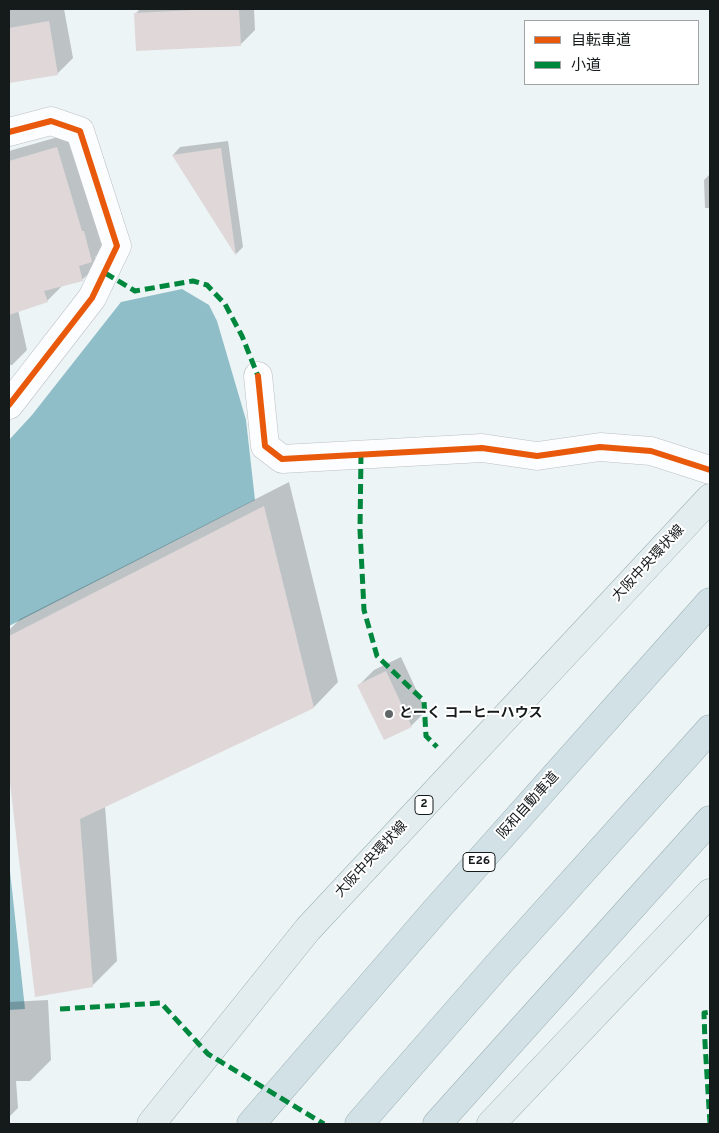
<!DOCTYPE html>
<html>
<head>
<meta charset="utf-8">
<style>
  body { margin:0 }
  #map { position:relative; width:719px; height:1133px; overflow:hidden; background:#edf4f6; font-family:Overpass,"Noto Sans JP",sans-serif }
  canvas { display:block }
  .frame { position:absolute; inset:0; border:10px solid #151a1b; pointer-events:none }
  .legend { position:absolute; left:524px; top:20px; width:175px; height:65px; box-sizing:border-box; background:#fff; border:1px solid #a1a3a4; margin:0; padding:6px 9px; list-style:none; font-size:15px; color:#151a1b }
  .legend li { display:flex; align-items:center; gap:10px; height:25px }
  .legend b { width:25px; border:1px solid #a1a3a4 }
</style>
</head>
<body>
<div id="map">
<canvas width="719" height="1133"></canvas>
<div class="frame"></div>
<ul class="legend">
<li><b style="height:6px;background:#e8590c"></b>自転車道</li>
<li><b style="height:6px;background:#00873e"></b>小道</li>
</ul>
</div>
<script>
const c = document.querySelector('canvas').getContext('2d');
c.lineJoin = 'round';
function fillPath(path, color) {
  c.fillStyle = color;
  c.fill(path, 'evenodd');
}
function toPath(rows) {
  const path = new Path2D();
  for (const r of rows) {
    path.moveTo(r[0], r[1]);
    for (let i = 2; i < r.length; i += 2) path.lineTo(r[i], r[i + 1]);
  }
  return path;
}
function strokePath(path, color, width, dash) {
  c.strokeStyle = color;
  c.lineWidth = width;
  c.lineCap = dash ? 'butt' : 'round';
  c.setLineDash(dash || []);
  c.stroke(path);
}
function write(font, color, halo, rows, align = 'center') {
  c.font = font + ' Overpass,"Noto Sans JP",sans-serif';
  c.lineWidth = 4;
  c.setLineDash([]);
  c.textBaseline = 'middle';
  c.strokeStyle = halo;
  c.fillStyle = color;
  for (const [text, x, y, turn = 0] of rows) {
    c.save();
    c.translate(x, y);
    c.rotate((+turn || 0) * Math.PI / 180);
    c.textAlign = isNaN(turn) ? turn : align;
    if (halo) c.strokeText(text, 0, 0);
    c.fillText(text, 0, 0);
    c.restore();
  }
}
const water = toPath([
  [182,289,209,305,217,321,246,420,255,500,9,626,9,440,32,415,121,302],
  [9,862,25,1009,9,1010]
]);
const shadow = toPath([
  [9,9,64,9,73,58,58,73,9,82],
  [140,9,254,9,255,30,240,45,135,14],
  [72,133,106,246,95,257,97,265,82,280,62,286,47,301,18,310,27,350,12,365,9,365,9,151],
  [228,141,243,247,236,254,173,155,180,147],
  [710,174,710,208,705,208,704,180],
  [289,482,338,682,314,707,105,806,117,961,92,986,36,995,9,763,9,630,20,619],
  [401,657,426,711,411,726,359,685,374,670],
  [48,1000,51,1060,30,1081,16,1081,18,1108,9,1117,9,1002]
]);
const building = toPath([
  [215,9,239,9,241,46,136,51,134,13],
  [49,21,58,75,9,83,9,28],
  [57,147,82,231,84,231,92,262,79,266,83,281,44,291,48,302,9,315,9,161],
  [221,148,236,256,172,155],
  [264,506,314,708,80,819,93,987,35,997,9,774,9,636],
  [386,671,412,727,384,740,357,685]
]);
const minor = toPath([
  [9,132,51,121,80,131,117,246,92,298,9,405],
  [258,376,265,446,282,459,482,448,537,456,600,447,651,451,710,470]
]);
const major = toPath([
  [151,1124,308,929,710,498],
  [491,1124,710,893]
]);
const highway = toPath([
  [251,1124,436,910,710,602],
  [359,1124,497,966,710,729],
  [437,1124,710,820]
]);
const quiet = toPath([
  [105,273,135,291,193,281,207,285,225,304,242,336,258,376],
  [361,454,360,530,364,610,377,656,424,701,426,736,437,747],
  [60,1009,161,1003,208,1054,324,1124],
  [710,1124,705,1043,704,1013,710,1012]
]);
const cycleway = toPath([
  [9,132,51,121,80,131,117,246,92,298,9,405],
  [258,376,265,446,282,459,482,448,537,456,600,447,651,451,710,470]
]);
const markers = [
  [389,714,5,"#616668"]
];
const shields = [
  [424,805,18],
  [479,862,32]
];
const shieldNames = [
  ["2",424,805],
  ["E26",479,862]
];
const streetNames = [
  ["大阪中央環状線",649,564,-47],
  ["阪和自動車道",529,806,-48],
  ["大阪中央環状線",372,860,-47]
];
const poiNames = [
  ["とーく コーヒーハウス",399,714]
];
fillPath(water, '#8fbdc8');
fillPath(shadow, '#0003');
fillPath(building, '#dfd7d8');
strokePath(minor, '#bbc0c2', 29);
strokePath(major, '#9db1b6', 29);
strokePath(highway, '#9db1b6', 29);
strokePath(minor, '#fcfdfe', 28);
strokePath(major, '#e3edef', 28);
strokePath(highway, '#d1e1e5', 28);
strokePath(quiet, '#00873e', 5, [10, 5]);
strokePath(cycleway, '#e8590c', 6);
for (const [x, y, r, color] of markers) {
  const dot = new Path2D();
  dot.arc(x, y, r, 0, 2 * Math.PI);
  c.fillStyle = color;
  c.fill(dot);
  strokePath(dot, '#fff', 2);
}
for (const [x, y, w] of shields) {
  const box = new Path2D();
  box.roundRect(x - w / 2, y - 9.5, w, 19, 4);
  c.fillStyle = '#fff';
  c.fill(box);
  strokePath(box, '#151a1b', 1);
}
write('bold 12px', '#151a1b', null, shieldNames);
write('14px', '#151a1b', '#fff', streetNames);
write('bold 14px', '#151a1b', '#fff', poiNames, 'left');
</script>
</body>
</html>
